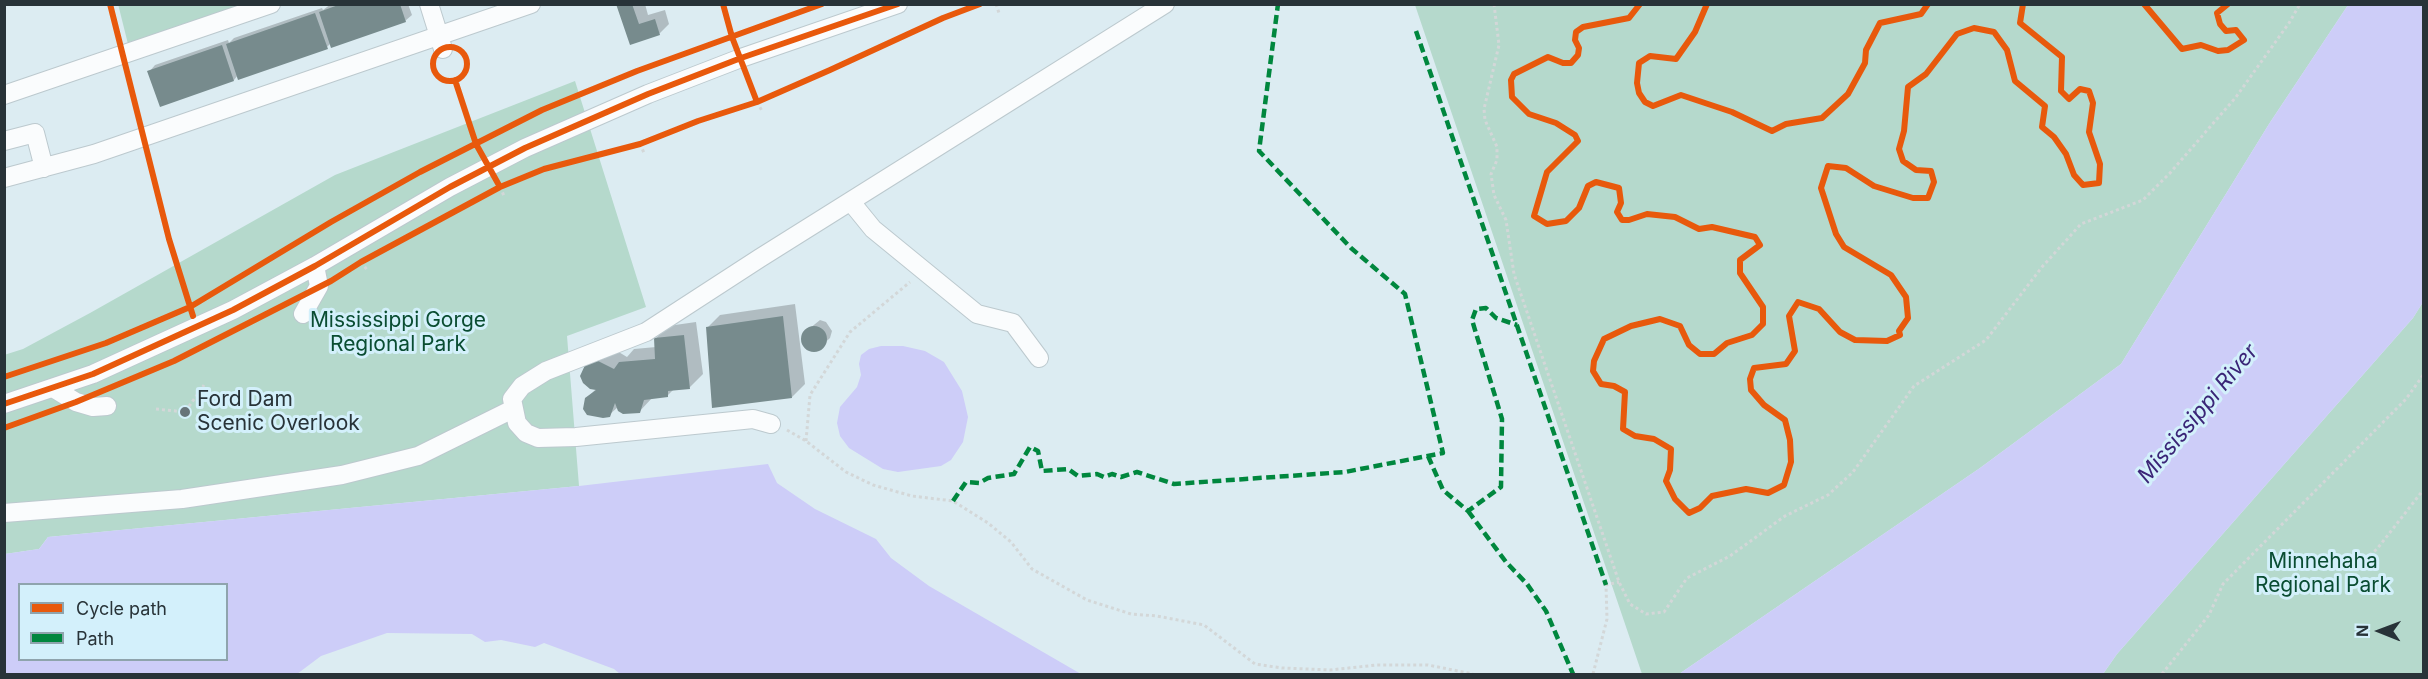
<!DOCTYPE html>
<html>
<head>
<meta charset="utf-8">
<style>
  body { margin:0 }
  #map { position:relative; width:2428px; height:679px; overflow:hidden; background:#dcecf2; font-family:Inter,sans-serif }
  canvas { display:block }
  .frame { position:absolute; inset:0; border:6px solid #283338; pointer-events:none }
  .legend { position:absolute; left:18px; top:583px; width:210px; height:78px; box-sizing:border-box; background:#d3f0fb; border:2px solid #8fa4ad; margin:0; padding:8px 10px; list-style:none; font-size:18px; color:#283338 }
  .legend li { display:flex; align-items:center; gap:12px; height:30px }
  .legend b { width:30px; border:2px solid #8fa4ad }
  .north { position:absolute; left:2350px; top:601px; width:60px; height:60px; -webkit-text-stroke:4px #d3f0fb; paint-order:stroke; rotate:271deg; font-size:16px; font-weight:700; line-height:24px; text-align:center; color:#283338 }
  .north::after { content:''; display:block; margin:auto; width:21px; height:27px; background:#283338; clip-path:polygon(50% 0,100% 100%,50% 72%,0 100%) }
</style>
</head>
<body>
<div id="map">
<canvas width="2428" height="679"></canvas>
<div class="frame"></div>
<ul class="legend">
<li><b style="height:8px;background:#e8590c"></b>Cycle path</li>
<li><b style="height:8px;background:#00873e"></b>Path</li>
</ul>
<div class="north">N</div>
</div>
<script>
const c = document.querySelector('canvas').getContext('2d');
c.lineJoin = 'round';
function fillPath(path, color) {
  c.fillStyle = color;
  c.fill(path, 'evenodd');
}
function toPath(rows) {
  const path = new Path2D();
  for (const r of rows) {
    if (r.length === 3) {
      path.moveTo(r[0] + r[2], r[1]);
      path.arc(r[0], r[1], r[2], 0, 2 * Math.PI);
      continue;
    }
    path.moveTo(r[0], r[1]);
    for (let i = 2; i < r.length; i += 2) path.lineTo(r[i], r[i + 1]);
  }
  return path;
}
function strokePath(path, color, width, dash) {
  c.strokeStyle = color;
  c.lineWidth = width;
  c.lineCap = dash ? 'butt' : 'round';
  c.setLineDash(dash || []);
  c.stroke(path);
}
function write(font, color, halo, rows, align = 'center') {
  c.font = font + ' Inter,sans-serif';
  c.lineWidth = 6;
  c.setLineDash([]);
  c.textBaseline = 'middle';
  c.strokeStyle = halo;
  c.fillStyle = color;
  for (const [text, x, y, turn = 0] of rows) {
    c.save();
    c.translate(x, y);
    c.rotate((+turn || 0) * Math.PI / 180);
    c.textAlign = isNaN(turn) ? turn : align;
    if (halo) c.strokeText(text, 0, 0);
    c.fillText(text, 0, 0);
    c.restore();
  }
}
const green = toPath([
  [118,4,247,5,128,44],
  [1415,5,2348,5,2269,124,2121,364,1980,468,1679,674,1642,674],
  [575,81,646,307,567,336,579,486,48,537,39,549,5,554,4,355,23,349,90,313,335,175],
  [2423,302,2423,674,2103,674,2117,654,2413,318]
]);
const water = toPath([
  [2348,5,2423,5,2423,302,2413,318,2117,654,2103,674,1679,674,1980,468,2121,364,2269,124],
  [881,346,903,346,925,351,944,362,962,391,968,417,963,442,951,460,941,466,898,472,883,469,849,448,840,436,837,423,840,407,857,387,861,375,859,364,861,355,869,349],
  [768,464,777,483,815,509,876,539,891,558,929,586,1081,674,620,674,614,669,544,643,535,647,501,640,485,642,472,634,387,633,321,656,297,674,5,674,5,554,39,549,48,537,579,486],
  [20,584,226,584,226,660,20,660]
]);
const shadow = toPath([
  [331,4,408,4,412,15,405,21,331,43,327,47,238,75,234,80,149,72,155,65,228,40,229,43,234,38,322,8,323,10],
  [618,4,645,4,648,15,665,10,669,24,659,34,631,43],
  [795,304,805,384,792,397,707,328,720,315],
  [820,320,826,322,832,331,830,338,817,350,809,350,803,344,804,333],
  [696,322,703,374,690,387,674,389,668,395,652,398,639,412,618,407,609,415,586,399,597,388,587,364,612,348,627,357,634,349,656,347,655,339,668,326]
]);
const building = toPath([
  [341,4,400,4,406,22,331,48,319,12],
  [616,4,632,4,639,24,655,19,660,35,630,45],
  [315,13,328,49,238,80,226,44],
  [222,45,234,81,160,107,147,71],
  [783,316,792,398,712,408,706,327],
  [814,339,13],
  [684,335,690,389,668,391,668,397,644,400,640,413,623,414,618,411,615,403,610,417,603,418,587,415,583,409,585,398,596,390,590,389,583,383,580,376,586,363,598,361,614,369,619,362,655,359,654,338]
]);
const path = toPath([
  [996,4,999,13],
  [1494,4,1499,45,1484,109,1485,120,1497,147,1497,160,1491,174,1494,195,1506,220,1514,274,1619,582,1630,604,1646,614,1664,612,1687,578,1730,556,1785,516,1828,495,1853,472,1914,386,1986,340,2042,267,2081,224,2143,200,2170,173,2236,97,2289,23,2300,4],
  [757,102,762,111],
  [640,144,644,153],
  [500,187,504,196],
  [361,262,368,271],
  [156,409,185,412,204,385],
  [787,430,806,441,846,472,873,485,912,496,953,501,988,523,1011,542,1032,569,1087,600,1131,614,1157,616,1204,625,1255,664,1282,668,1330,670,1377,665,1428,665,1473,674],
  [806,441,810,395,850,332,910,282],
  [2365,559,2377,549,2424,489],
  [1593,674,1607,619,1606,585,1619,582],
  [2162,674,2209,615,2223,584,2406,399,2424,374]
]);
const minor = toPath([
  [429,4,443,49],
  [4,95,271,4],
  [4,141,35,133,44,168],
  [4,178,94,154,531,4],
  [851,202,873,229,977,314,1013,323,1039,358],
  [303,314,319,286,315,266],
  [53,388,76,402,93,407,107,406],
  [4,404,93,374,233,310,315,266,450,187,525,148,648,94,741,58,898,4],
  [771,424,753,419,576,437,538,438,526,433,517,423,512,399,522,386,546,371,646,332,760,258,1165,4],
  [4,513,182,499,342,475,418,456,513,409]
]);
const quiet = toPath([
  [1416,31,1606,585],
  [1428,456,1443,490,1468,511,1501,487,1502,419,1472,320,1476,309,1486,308,1496,318,1517,325],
  [953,501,966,482,979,483,988,478,1014,474,1030,447,1038,451,1042,471,1068,469,1078,476,1097,474,1104,477,1112,474,1121,477,1137,472,1174,484,1345,472,1443,453,1405,294,1351,248,1259,151,1278,4],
  [1468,511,1506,562,1527,584,1546,611,1573,674],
  [2423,674,2424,674]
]);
const cycleway = toPath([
  [110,4,169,239,193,316],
  [723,4,732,37,757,102],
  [1640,4,1629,18,1583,27,1576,32,1575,40,1579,48,1578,55,1571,63,1563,63,1548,57,1514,74,1511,80,1512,97,1529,114,1556,123,1575,135,1578,141,1547,172,1534,216,1547,224,1566,221,1579,208,1588,186,1596,182,1619,188,1621,203,1617,212,1622,220,1629,220,1647,214,1675,217,1699,229,1712,227,1755,237,1760,245,1740,260,1740,273,1763,307,1763,324,1752,335,1727,343,1714,354,1700,354,1689,345,1680,326,1660,319,1631,326,1604,339,1594,361,1593,371,1601,384,1614,386,1625,392,1623,429,1635,436,1654,439,1671,449,1670,470,1666,481,1675,499,1689,513,1700,508,1712,496,1746,489,1768,493,1784,485,1791,462,1790,440,1785,420,1764,405,1751,390,1750,379,1754,368,1786,364,1795,351,1789,316,1798,302,1819,309,1840,332,1855,340,1887,341,1900,335,1899,331,1908,318,1906,297,1891,275,1844,247,1836,234,1821,188,1828,166,1846,168,1874,186,1913,198,1928,198,1934,182,1931,171,1916,170,1903,161,1899,149,1904,131,1908,87,1926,74,1957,34,1974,28,1994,32,2007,50,2015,81,2045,106,2042,127,2054,137,2066,154,2074,175,2083,185,2099,183,2100,164,2089,132,2093,103,2089,91,2080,89,2069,99,2061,91,2062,57,2020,23,2023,4],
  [1707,4,1695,32,1676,59,1650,56,1639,63,1637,83,1639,93,1645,102,1653,106,1681,95,1732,112,1772,131,1786,124,1822,118,1848,94,1865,63,1866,50,1880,23,1921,14,1928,4],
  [2144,4,2182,49,2201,45,2218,51,2228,50,2244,40,2236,30,2226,31,2220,24,2217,13,2228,4],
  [450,64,17],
  [455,80,476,144,500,187],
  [4,377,106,343,190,307,331,222,420,172,542,110,637,71,822,4],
  [4,404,93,374,233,310,315,266,450,187,525,148,648,94,741,58,898,4],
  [4,428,76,402,174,361,331,281,361,262,500,187,544,169,640,144,698,121,757,102,830,70,943,18,980,4]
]);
const markers = [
  [185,412,6,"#677479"]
];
const parkNames = [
  ["Mississippi Gorge",398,321],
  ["Regional Park",398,345],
  ["Minnehaha",2323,562],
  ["Regional Park",2323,586]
];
const poiNames = [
  ["Ford Dam",197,400],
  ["Scenic Overlook",197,424]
];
const waterNames = [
  ["Mississippi River",2198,414,-50]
];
fillPath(green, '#b5d9cc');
fillPath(water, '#cdcdf8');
fillPath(shadow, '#0003');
fillPath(building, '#778b8d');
strokePath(minor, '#bcc9ce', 20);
strokePath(path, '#d3d7d8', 3, [3, 3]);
strokePath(minor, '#fafcfd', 18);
strokePath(quiet, '#00873e', 4.5, [9, 4.5]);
strokePath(cycleway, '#e8590c', 6);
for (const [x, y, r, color] of markers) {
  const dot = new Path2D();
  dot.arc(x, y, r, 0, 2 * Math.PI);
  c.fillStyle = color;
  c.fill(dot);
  strokePath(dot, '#d3f0fb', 2);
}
write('21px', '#0a4d32', '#d3f0fb', parkNames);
write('21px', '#283338', '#d3f0fb', poiNames, 'left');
write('italic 22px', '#3a2577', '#d3f0fb', waterNames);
</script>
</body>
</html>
